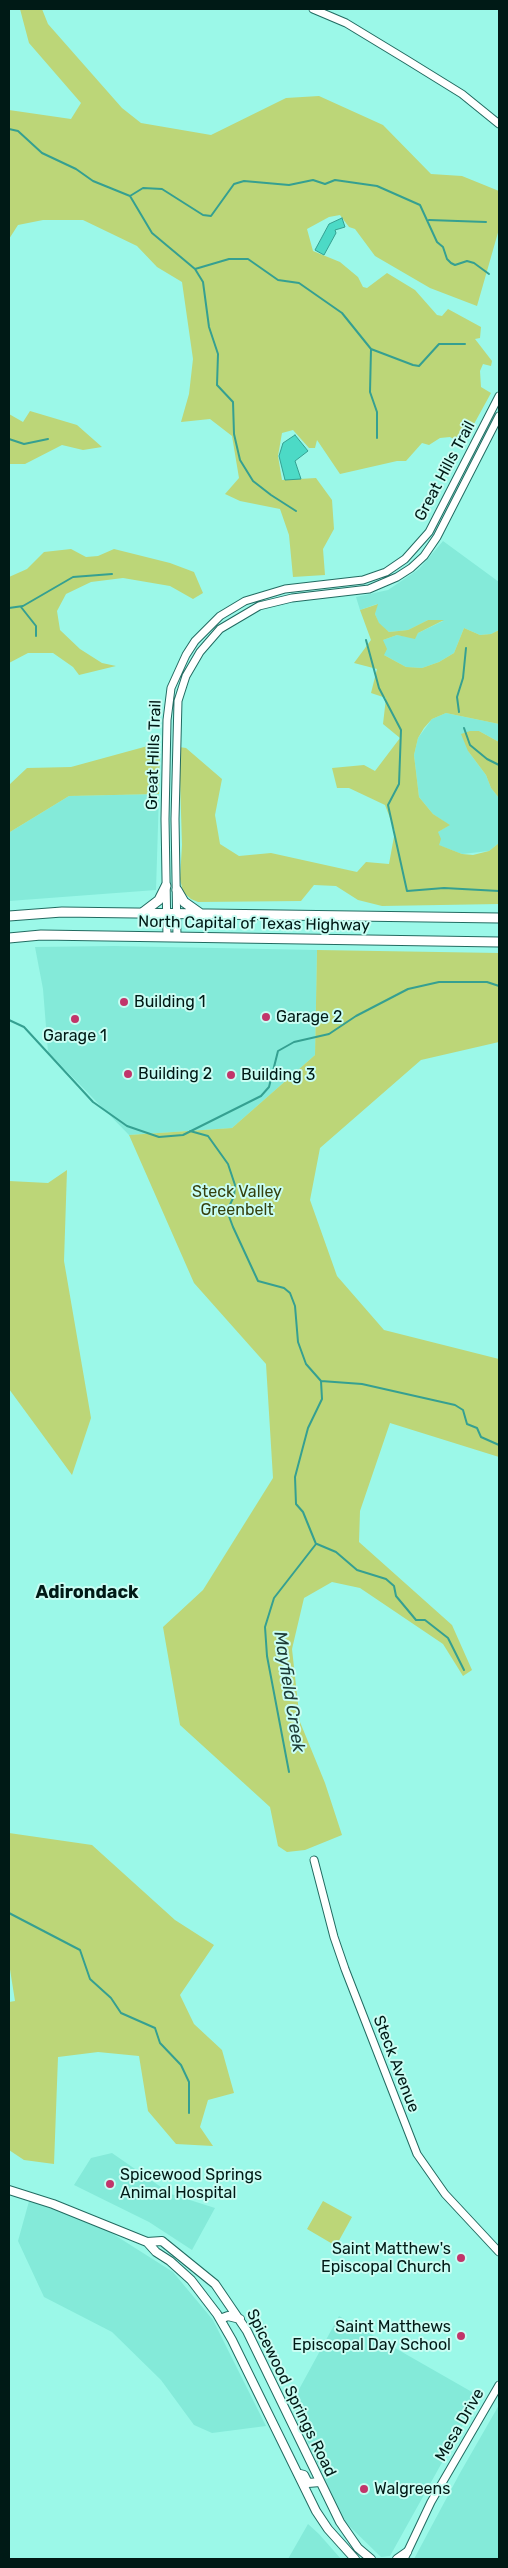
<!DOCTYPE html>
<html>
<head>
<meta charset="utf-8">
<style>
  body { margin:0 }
  #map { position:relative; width:508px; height:2568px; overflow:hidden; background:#9bf8e8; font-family:Rubik,sans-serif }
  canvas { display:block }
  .frame { position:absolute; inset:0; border:10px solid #001a16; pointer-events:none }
</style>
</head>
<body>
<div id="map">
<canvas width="508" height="2568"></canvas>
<div class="frame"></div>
</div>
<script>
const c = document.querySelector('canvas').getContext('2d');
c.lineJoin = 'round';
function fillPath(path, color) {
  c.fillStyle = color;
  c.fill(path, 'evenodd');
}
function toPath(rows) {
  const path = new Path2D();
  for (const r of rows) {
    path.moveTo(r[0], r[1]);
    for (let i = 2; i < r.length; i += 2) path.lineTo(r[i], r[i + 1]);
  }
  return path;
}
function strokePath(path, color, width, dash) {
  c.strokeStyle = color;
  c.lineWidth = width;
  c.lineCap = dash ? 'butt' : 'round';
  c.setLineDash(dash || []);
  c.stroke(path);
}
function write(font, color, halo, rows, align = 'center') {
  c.font = font + ' Rubik,sans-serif';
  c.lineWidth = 4;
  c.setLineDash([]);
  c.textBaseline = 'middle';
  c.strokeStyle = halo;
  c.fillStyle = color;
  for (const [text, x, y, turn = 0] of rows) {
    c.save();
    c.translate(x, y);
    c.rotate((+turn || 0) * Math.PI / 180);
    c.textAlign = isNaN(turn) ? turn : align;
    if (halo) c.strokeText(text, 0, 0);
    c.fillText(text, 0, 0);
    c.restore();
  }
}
const built = toPath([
  [443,541,499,582,499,630,491,634,480,635,464,628,454,653,439,662,422,668,406,667,384,655,383,640,397,635,415,638,418,633,443,621,428,620,408,630,389,632,379,624,375,614,377,604,360,610,356,597,388,590,419,569],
  [446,713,499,724,499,742,479,731,468,751,486,775,491,788,499,798,499,843,489,851,462,854,438,845,438,832,449,825,433,814,419,797,414,755,418,738,432,719],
  [159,794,156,890,9,901,10,832,69,796],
  [114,946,317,950,315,1055,232,1128,129,1135,48,1052,43,989,35,947],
  [112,2153,171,2194,215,2208,192,2250,149,2222,74,2185,91,2158],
  [31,2194,80,2213,173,2272,213,2320,266,2426,212,2433,194,2425,161,2380,112,2332,44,2297,18,2241],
  [339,2316,479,2396,390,2556,381,2557,343,2520,291,2404],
  [499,2405,499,2559,414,2559,460,2473],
  [308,2524,319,2534,341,2559,288,2559]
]);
const green = toPath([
  [20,9,42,9,48,24,122,108,141,123,211,135,286,98,319,96,383,125,431,174,462,176,499,191,499,229,477,306,430,288,375,256,355,229,349,227,340,215,329,217,307,229,313,251,340,262,358,277,363,287,367,288,387,273,415,290,437,315,442,316,448,309,481,327,480,338,475,339,492,361,491,366,483,364,480,371,481,387,491,393,463,444,450,437,440,438,429,445,422,443,406,461,397,461,340,474,317,440,315,448,309,448,293,430,282,433,278,456,282,480,316,478,332,500,334,529,323,549,325,575,293,577,289,535,280,509,240,501,225,494,239,478,232,436,210,419,181,422,189,394,193,359,182,282,157,267,137,246,83,220,43,220,18,225,9,239,9,110,71,119,81,103,29,43],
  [30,411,77,425,102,447,83,450,62,445,25,464,9,464,9,414,23,422],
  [71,549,86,557,98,556,114,549,170,563,194,572,203,593,193,599,170,586,123,578,91,582,66,594,57,611,60,630,80,649,102,663,116,666,79,675,73,667,53,653,28,653,9,663,9,577,27,569,44,552],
  [378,604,375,614,379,623,389,632,408,630,428,620,444,620,418,633,415,639,397,635,383,640,387,649,384,655,406,667,422,668,439,662,454,653,464,628,480,635,491,634,499,630,499,724,446,713,432,719,424,728,418,738,414,755,419,797,433,814,450,825,438,832,441,839,439,845,462,854,473,855,489,851,499,843,499,904,382,906,358,900,336,886,314,885,301,901,198,902,191,899,183,892,180,879,182,845,179,747,186,748,222,779,215,815,220,844,239,856,271,853,357,872,366,862,389,864,395,831,385,805,349,788,337,788,332,768,364,765,375,771,400,738,383,724,386,698,371,693,377,669,354,663,371,640,360,610],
  [470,731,479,731,499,742,499,798,491,788,486,775,468,751,461,734],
  [155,744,160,745,159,794,69,796,10,832,9,839,9,785,27,768,71,767],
  [317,950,499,953,499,1042,421,1060,320,1148,310,1200,337,1276,384,1330,499,1359,499,1457,390,1423,360,1511,359,1542,452,1625,472,1670,463,1676,443,1644,360,1588,332,1582,304,1598,292,1649,300,1722,325,1783,342,1835,305,1850,287,1852,278,1846,270,1807,180,1725,163,1627,203,1590,273,1478,266,1364,194,1283,129,1135,232,1128,315,1055],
  [67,1170,64,1261,91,1418,72,1475,9,1389,9,1181,48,1183],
  [9,1833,92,1845,175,1920,214,1945,180,1995,194,2024,222,2050,234,2093,208,2100,200,2127,213,2146,176,2144,148,2111,139,2056,98,2052,58,2057,54,2164,24,2160,9,2150,9,2002,15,2001,9,1963],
  [323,2201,352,2217,336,2246,307,2229]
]);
const water = toPath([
  [342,218,345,227,335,230,336,233,324,255,315,250,329,224,342,218],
  [295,435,308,451,295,461,301,479,285,480,279,456,283,443,295,435]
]);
const stream = toPath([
  [9,129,18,131,42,153,76,169,93,181,130,196,152,233,195,269,229,259,248,259,278,280,299,283,342,313,371,349,413,365,419,366,439,344,465,344],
  [130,196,143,188,162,189,203,215,211,216,234,184,244,181,289,185,313,180,325,184,335,180,377,186,420,205,437,242,443,247,447,259,451,263,455,265,467,261,474,263,489,274],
  [429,220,486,222],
  [195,269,203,282,209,327,218,354,217,385,233,402,234,434,240,460,253,481,271,495,296,511],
  [371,349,370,392,377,412,377,438],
  [9,439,24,444,48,439],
  [21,607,36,626,36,636],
  [9,608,23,606,73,577,112,574],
  [366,640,379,688,401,730,399,784,388,805,407,891,444,888,499,891],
  [459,712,457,697,463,678,466,648],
  [464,728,470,745,487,759,499,765],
  [9,1020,24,1027,93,1102,127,1126,159,1137,183,1135,261,1096,269,1087,278,1051,294,1042,329,1034,356,1016,408,989,439,982,487,982,499,986],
  [190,1131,208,1136,228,1164,235,1185,234,1196,227,1211,233,1227,258,1281,284,1288,290,1293,295,1306,298,1342,306,1364,321,1381,322,1399,308,1428,295,1477,296,1504,303,1512,316,1544,274,1598,265,1627,267,1656,289,1772],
  [321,1381,362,1384,455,1405,463,1410,467,1424,477,1428,481,1437,499,1445],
  [317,1544,336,1552,357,1570,386,1579,394,1586,396,1596,416,1620,425,1620,448,1638,464,1670],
  [9,1913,80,1950,90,1979,111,1998,121,2013,155,2028,160,2043,181,2065,189,2082,189,2113]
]);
const tertiary = toPath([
  [313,9,346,23,407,60,462,94,499,124],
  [167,937,165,819,167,720,171,688,186,655,195,641,220,616,245,601,285,589,363,580,386,572,405,559,429,532,499,396],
  [177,937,175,819,178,701,186,676,200,652,220,629,259,606,292,598,369,589,397,577,411,568,424,556,437,537,499,416],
  [314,1860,334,1937,345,1969,417,2154,445,2194,499,2252],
  [404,2559,431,2502,499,2385]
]);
const secondary = toPath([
  [9,2190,53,2204,147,2242,162,2241,215,2284,247,2331,340,2522,358,2548,371,2559],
  [147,2242,156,2252,170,2261,191,2280,217,2314,232,2340,316,2511,328,2529,355,2559],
  [220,2319,228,2316,240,2319],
  [300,2474,304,2475,308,2483,320,2482],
  [397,2559,407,2552]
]);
const trunk = toPath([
  [177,890,184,902,201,914],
  [142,913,159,900,166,886],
  [9,916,62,912,499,918],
  [9,938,41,935,499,942]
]);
const markers = [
  [124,1002,5,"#c1356a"],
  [266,1017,5,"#c1356a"],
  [75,1019,5,"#c1356a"],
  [128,1074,5,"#c1356a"],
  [231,1075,5,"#c1356a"],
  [110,2184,5,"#c1356a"],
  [461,2258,5,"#c1356a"],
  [461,2336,5,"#c1356a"],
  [364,2489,5,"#c1356a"]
];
const streetNames = [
  ["Great Hills Trail",445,471,-62],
  ["Great Hills Trail",154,755,-88],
  ["North Capital of Texas Highway",254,924,1],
  ["Steck Avenue",396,2064,69],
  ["Spicewood Springs Road",291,2393,64],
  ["Mesa Drive",460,2425,-60]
];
const poiNames = [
  ["Building 1",134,1002],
  ["Garage 2",276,1017],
  ["Garage 1",75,1036,"center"],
  ["Building 2",138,1074],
  ["Building 3",241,1075],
  ["Spicewood Springs",120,2175],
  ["Animal Hospital",120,2193],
  ["Saint Matthew's",451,2249,"right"],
  ["Episcopal Church",451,2267,"right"],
  ["Saint Matthews",451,2327,"right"],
  ["Episcopal Day School",451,2345,"right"],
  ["Walgreens",374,2489]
];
const parkNames = [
  ["Steck Valley",237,1192],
  ["Greenbelt",237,1210]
];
const neighbourhoodNames = [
  ["Adirondack",87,1593]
];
const waterNames = [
  ["Mayfield Creek",289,1692,81]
];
fillPath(built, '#84ead9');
fillPath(green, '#bcd678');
fillPath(water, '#4cdac6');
strokePath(water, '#35a091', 1);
strokePath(stream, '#35a091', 2);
strokePath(tertiary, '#226b61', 9);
strokePath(secondary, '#226b61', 10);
strokePath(trunk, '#226b61', 11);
strokePath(tertiary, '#fff', 7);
strokePath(secondary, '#fff', 8);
strokePath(trunk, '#fff', 9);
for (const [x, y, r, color] of markers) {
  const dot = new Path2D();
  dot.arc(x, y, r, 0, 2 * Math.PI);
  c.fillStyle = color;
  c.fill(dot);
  strokePath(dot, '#c9fdf3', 2);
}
write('16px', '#001a16', '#c9fdf3', streetNames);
write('16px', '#001a16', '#c9fdf3', poiNames, 'left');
write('16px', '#35410e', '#c9fdf3', parkNames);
write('bold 18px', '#001a16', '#c9fdf3', neighbourhoodNames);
write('italic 18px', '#1c3a35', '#c9fdf3', waterNames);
</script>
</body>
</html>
